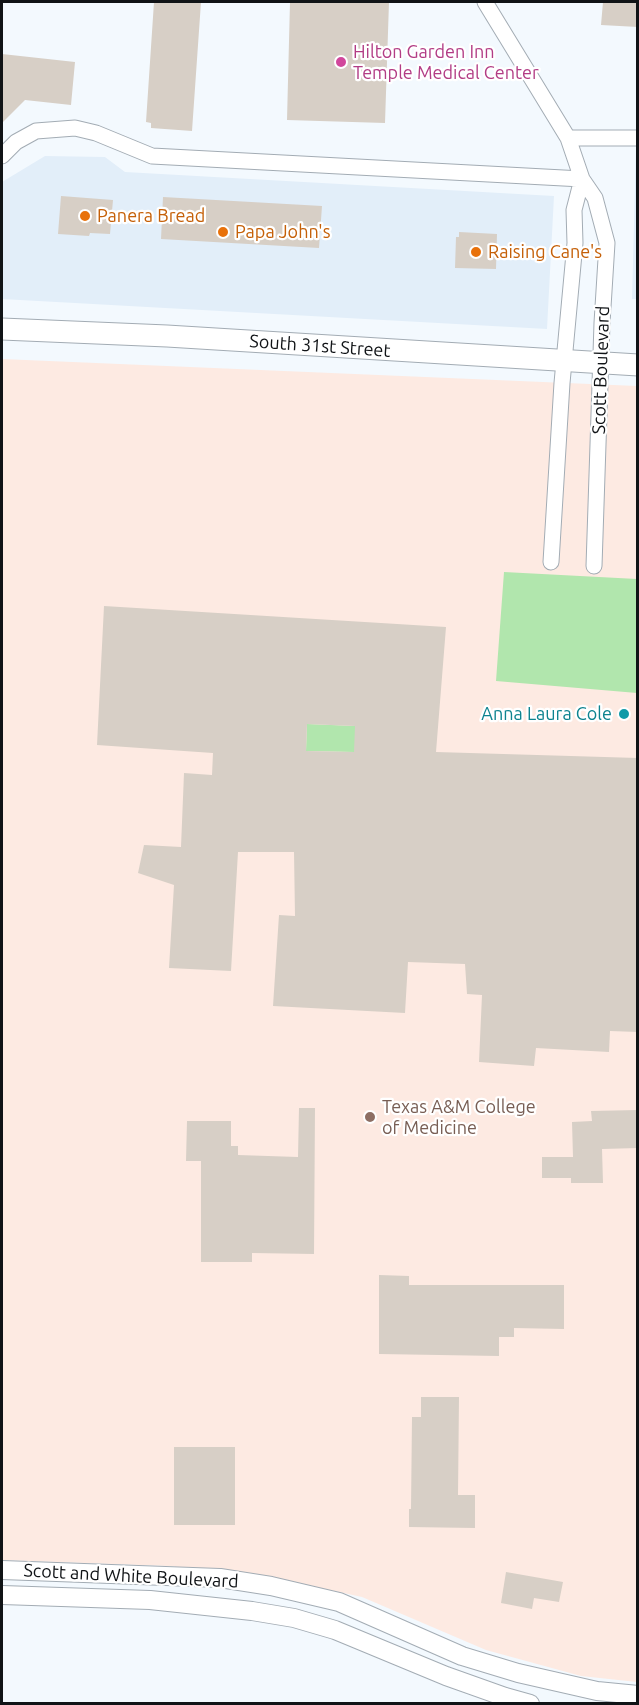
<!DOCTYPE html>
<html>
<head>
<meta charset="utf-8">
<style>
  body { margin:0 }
  #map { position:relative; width:639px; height:1705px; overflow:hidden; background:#f3f9fe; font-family:Ubuntu,sans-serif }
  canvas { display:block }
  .frame { position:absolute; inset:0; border:3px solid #101316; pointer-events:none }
</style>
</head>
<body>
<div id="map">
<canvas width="639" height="1705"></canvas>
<div class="frame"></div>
</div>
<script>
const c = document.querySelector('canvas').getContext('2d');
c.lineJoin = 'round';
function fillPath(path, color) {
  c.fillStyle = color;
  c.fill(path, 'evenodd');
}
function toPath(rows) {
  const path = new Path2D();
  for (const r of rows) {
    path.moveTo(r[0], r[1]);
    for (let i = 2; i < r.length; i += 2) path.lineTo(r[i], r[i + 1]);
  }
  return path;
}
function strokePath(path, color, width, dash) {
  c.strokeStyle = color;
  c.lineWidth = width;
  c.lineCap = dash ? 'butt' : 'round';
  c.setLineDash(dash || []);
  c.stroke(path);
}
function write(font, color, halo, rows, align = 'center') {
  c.font = font + ' Ubuntu,sans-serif';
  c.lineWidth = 4.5;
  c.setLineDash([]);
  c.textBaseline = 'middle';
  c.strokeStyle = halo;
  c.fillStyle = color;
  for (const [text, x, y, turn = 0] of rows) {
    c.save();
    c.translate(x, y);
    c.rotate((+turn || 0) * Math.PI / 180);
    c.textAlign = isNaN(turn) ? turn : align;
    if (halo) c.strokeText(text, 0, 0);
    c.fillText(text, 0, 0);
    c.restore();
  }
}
const built = toPath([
  [636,149,638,149,637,299,632,299],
  [45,156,105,157,125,172,554,196,547,329,2,299,2,182]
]);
const medical = toPath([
  [2,359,637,386,637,1682,581,1676,486,1650,362,1597,265,1576,168,1566,2,1560]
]);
const green = toPath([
  [504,572,637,579,637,693,496,681],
  [307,724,355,726,355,740,402,753,306,751]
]);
const building = toPath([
  [154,2,201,2,192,131,151,128,151,123,146,122],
  [290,2,389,2,385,123,287,120],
  [603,2,638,2,638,27,601,25],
  [2,54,75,62,71,105,25,100,2,123],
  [61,196,113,200,110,234,90,233,89,236,58,234],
  [163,197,322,206,319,248,161,239],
  [459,232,497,234,496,269,455,268,456,237,459,237],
  [104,606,446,627,436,752,638,758,638,1032,610,1031,609,1052,536,1048,534,1066,479,1062,482,995,467,994,465,964,408,962,405,1013,273,1006,279,915,295,916,294,852,238,852,231,971,169,968,174,885,138,873,144,845,181,847,184,773,212,775,213,753,97,745],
  [307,724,355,726,354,752,306,751],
  [299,1108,315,1108,314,1254,252,1253,252,1262,201,1262,201,1161,186,1161,187,1121,231,1121,231,1146,238,1146,238,1155,298,1157],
  [638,1110,638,1148,602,1149,603,1183,571,1183,571,1178,542,1178,542,1157,573,1157,572,1122,592,1121,591,1111],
  [379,1275,409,1276,409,1285,564,1285,564,1329,514,1328,514,1337,499,1337,499,1356,379,1354],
  [421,1397,459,1397,458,1495,475,1495,475,1528,409,1527,409,1509,411,1509,412,1417,421,1417],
  [174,1447,235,1447,235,1525,174,1525],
  [506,1572,563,1582,559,1602,534,1598,532,1609,501,1603]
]);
const minor = toPath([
  [485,2,568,138,582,179,595,198,607,243,602,323,594,566],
  [568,138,638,138],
  [2,156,16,142,36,131,75,128,96,133,152,156,582,179],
  [551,562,562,383,575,243,574,210,582,179]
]);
const tertiary = toPath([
  [2,1570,220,1578,271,1586,339,1602,462,1656,518,1673,597,1691,638,1695],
  [2,1595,150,1600,252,1611,294,1618,335,1630,446,1676,505,1697,530,1704]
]);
const secondary = toPath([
  [2,329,167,336,638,365]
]);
const markers = [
  [341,62,6,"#d1479c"],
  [85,216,6,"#e8710a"],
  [223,232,6,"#e8710a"],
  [476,252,6,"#e8710a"],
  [624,714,6,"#0f9aa8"],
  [370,1117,6,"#8d6e63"]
];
const hotelNames = [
  ["Hilton Garden Inn",353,52],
  ["Temple Medical Center",353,73]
];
const foodNames = [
  ["Panera Bread",97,216],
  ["Papa John's",235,232],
  ["Raising Cane's",488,252]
];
const streetNames = [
  ["South 31st Street",320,346,4],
  ["Scott Boulevard",601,370,-88],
  ["Scott and White Boulevard",131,1576,3]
];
const cultureNames = [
  ["Anna Laura Cole",612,714]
];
const educationNames = [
  ["Texas A&M College",382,1107],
  ["of Medicine",382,1128]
];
fillPath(built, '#e2eef9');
fillPath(medical, '#fdeae2');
fillPath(green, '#b1e6ad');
fillPath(building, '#d7cfc6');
strokePath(minor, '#a3acb4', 17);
strokePath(tertiary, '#a3acb4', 20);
strokePath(secondary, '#a3acb4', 23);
strokePath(minor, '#fff', 15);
strokePath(tertiary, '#fff', 18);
strokePath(secondary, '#fff', 21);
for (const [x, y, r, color] of markers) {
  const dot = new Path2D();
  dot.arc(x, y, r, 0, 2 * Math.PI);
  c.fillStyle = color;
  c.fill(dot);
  strokePath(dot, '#fff', 2);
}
write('18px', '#b23c85', '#fff', hotelNames, 'left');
write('18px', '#c56008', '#fff', foodNames, 'left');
write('18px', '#101316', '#fff', streetNames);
write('18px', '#0d838f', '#fff', cultureNames, 'right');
write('18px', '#785e54', '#fff', educationNames, 'left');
</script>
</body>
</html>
